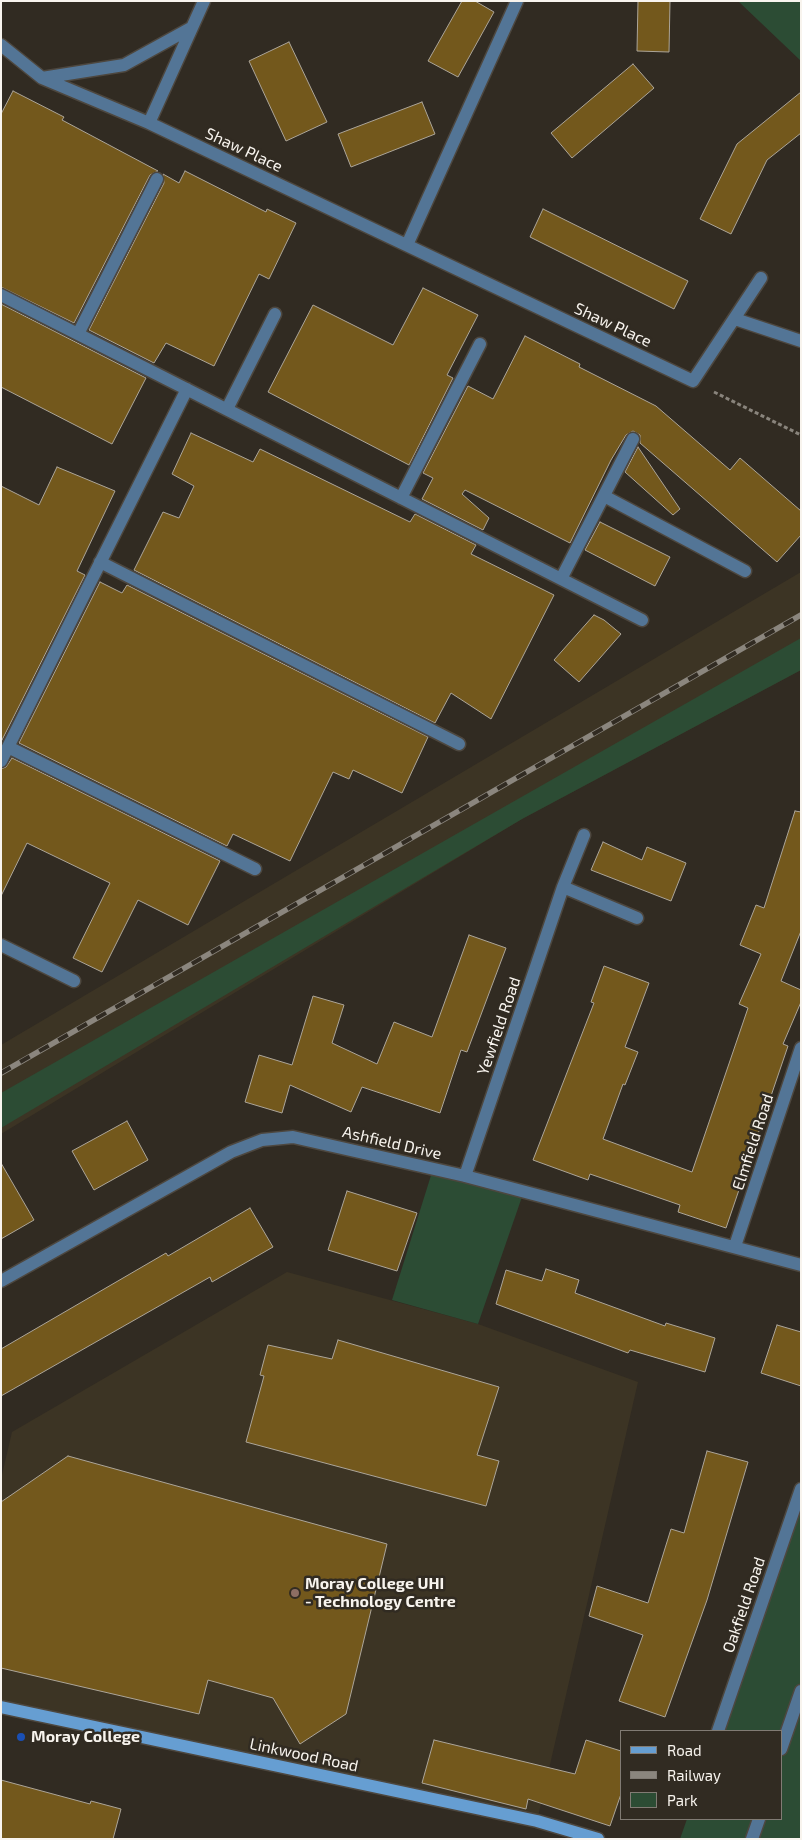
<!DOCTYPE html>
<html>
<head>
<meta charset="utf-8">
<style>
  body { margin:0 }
  #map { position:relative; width:802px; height:1840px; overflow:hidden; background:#312b22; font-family:"Exo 2",sans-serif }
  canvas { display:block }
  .frame { position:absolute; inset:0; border:2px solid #f8f4ee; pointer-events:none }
  .legend { position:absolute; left:620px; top:1730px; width:162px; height:90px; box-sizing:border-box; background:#312b22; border:1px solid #817b74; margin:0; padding:6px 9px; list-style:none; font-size:15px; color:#f8f4ee }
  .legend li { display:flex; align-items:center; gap:10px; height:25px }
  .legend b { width:25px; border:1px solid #817b74 }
</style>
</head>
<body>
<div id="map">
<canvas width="802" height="1840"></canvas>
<div class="frame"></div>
<ul class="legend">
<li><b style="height:6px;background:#669ed2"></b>Road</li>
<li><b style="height:6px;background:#8b867e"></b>Railway</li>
<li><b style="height:14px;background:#2c4c34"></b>Park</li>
</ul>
</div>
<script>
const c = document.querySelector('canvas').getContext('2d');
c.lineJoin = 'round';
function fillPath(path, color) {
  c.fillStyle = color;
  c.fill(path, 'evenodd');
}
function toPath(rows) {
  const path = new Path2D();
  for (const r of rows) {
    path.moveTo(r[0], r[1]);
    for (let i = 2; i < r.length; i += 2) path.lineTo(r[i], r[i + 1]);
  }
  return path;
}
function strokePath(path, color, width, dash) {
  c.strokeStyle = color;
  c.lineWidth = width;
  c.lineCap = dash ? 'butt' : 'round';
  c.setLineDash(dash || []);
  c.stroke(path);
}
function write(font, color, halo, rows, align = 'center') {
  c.font = font + ' "Exo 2",sans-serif';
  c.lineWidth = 5;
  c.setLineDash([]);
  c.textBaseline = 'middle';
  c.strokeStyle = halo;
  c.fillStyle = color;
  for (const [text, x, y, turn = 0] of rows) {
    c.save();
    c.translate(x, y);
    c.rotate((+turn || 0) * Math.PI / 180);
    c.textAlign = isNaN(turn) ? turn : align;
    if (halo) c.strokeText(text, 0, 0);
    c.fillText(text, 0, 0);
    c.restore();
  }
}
const built = toPath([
  [801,572,801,670,522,819,1,1134,1,1045],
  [287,1272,478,1324,638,1382,537,1821,1,1707,1,1479,12,1432]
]);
const green = toPath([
  [738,1,801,1,801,61],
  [801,638,801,670,522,819,1,1128,1,1093],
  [433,1169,524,1191,478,1324,392,1300],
  [801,1489,801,1839,680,1839,687,1819,781,1819,781,1731,718,1731]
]);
const building = toPath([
  [462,1,475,1,494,12,458,77,428,61,462,1],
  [638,1,670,1,669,52,637,51,638,1],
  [289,42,327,122,286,141,249,61,289,42],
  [633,64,654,88,572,158,551,133,633,64],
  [13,91,64,117,62,120,158,171,150,175,74,323,1,287,1,114,13,91],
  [801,92,801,133,767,160,731,234,700,219,737,144,801,92],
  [422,102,435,134,351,167,338,134,422,102],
  [185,171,266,212,267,209,296,223,269,279,259,274,214,366,166,343,154,363,89,330,164,183,163,174,179,183,185,171],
  [543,209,688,281,674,309,530,237,543,209],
  [423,288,478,315,447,375,453,378,409,465,268,392,313,305,393,345,423,288],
  [1,304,146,378,112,444,1,387,1,304],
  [525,336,580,364,579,367,656,406,730,470,740,458,801,511,801,535,777,562,640,443,640,435,633,431,626,435,611,460,570,543,465,490,462,494,489,518,483,530,422,499,433,478,423,473,468,386,493,399,525,336],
  [191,433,253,462,260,449,410,522,415,514,476,545,471,554,554,595,491,719,451,693,435,723,134,570,163,512,179,518,194,486,172,474,191,433],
  [638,447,680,509,673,515,625,472,638,447],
  [57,467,115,491,77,571,85,575,1,742,1,486,39,505,57,467],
  [600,522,670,557,655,586,585,550,600,522],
  [100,582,122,593,127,585,428,737,402,793,353,770,349,779,333,772,290,861,233,834,227,846,19,743,100,582],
  [594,615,604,620,621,634,579,682,554,660,594,615],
  [12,758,220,861,188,925,138,900,102,972,73,958,110,883,27,843,1,896,1,769,6,767,12,758],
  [795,811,801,812,801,931,781,981,801,990,801,1002,783,1044,788,1046,726,1228,678,1212,680,1205,590,1174,588,1180,533,1160,594,1003,591,1002,604,966,649,983,625,1047,638,1052,625,1085,623,1084,603,1139,692,1172,748,1008,739,1004,761,954,740,945,756,905,764,908,795,811],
  [603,842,642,860,647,847,686,863,671,901,591,870,603,842],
  [469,935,506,948,467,1052,461,1050,440,1113,362,1087,351,1112,290,1085,282,1113,245,1102,259,1055,292,1065,313,996,344,1005,332,1043,377,1064,394,1022,432,1037,469,935],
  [127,1121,148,1160,94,1190,72,1151,127,1121],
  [1,1163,34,1220,1,1239,1,1163],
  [347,1191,417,1213,397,1271,328,1250,347,1191],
  [250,1208,273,1247,212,1282,210,1277,1,1396,1,1349,166,1253,168,1256,250,1208],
  [546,1269,579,1280,575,1293,665,1326,666,1323,715,1338,705,1372,630,1350,628,1353,496,1304,506,1270,542,1281,546,1269],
  [777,1325,801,1332,801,1386,761,1373,777,1325],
  [338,1340,499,1387,477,1455,499,1461,486,1506,246,1442,264,1376,260,1375,268,1345,332,1359,338,1340],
  [707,1451,748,1462,707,1600,665,1717,619,1701,643,1635,589,1616,597,1586,648,1603,671,1529,684,1533,707,1451],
  [68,1456,387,1544,346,1714,300,1744,273,1698,208,1680,199,1714,1,1668,1,1502,68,1456],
  [434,1740,575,1774,586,1740,621,1751,621,1794,610,1826,528,1799,526,1809,422,1783,434,1740],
  [1,1780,90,1804,91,1801,121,1809,113,1839,1,1839,1,1780]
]);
const path = toPath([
  [714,392,801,435]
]);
const lane = toPath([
  [1,295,642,620],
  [78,334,157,179],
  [227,409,275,314],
  [604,496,745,571],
  [401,498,480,344],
  [100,562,459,744],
  [561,579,633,439],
  [8,747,255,869],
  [1,761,187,389],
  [1,945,74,981],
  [718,1731,801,1489]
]);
const street = toPath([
  [1,45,42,78,149,123,693,381,761,278],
  [42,78,124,65,191,28],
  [149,123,204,1],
  [407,245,517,1],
  [735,319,801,341],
  [563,887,637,918],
  [465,1176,563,887,584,835],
  [735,1246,801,1048],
  [1,1281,231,1152,262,1140,293,1137,465,1176,801,1265],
  [781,1749,801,1691],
  [752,1839,759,1819]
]);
const secondary = toPath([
  [1,1707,537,1821,598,1839]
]);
const rail = toPath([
  [1,1073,801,615]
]);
const markers = [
  [295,1593,5,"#8d6e63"],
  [21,1737,5,"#1a4fb4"]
];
const streetNames = [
  ["Shaw Place",244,150,25],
  ["Shaw Place",613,325,25],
  ["Yewfield Road",499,1026,-71],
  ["Elmfield Road",753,1142,-72],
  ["Ashfield Drive",392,1143,13],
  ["Oakfield Road",744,1605,-71],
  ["Linkwood Road",304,1755,12]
];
const poiNames = [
  ["Moray College UHI",305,1584],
  ["- Technology Centre",305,1602],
  ["Moray College",31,1737]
];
fillPath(built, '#3c3424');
fillPath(green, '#2c4c34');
fillPath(building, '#73581c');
strokePath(building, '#aca599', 1);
strokePath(lane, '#4d473f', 15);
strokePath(street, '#4d473f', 15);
strokePath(secondary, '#4d473f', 15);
strokePath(path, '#89847c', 3, [4, 2.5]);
strokePath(lane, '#537596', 12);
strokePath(street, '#537596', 12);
strokePath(secondary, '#669ed2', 12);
strokePath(rail, '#8b867e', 5.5);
strokePath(rail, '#312b22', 4, [11]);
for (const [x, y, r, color] of markers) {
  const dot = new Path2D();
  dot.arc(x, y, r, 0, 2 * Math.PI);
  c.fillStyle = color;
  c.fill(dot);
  strokePath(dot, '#312b22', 2);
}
write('16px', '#f8f4ee', '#312b22', streetNames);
write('bold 16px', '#f8f4ee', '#312b22', poiNames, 'left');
</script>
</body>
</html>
